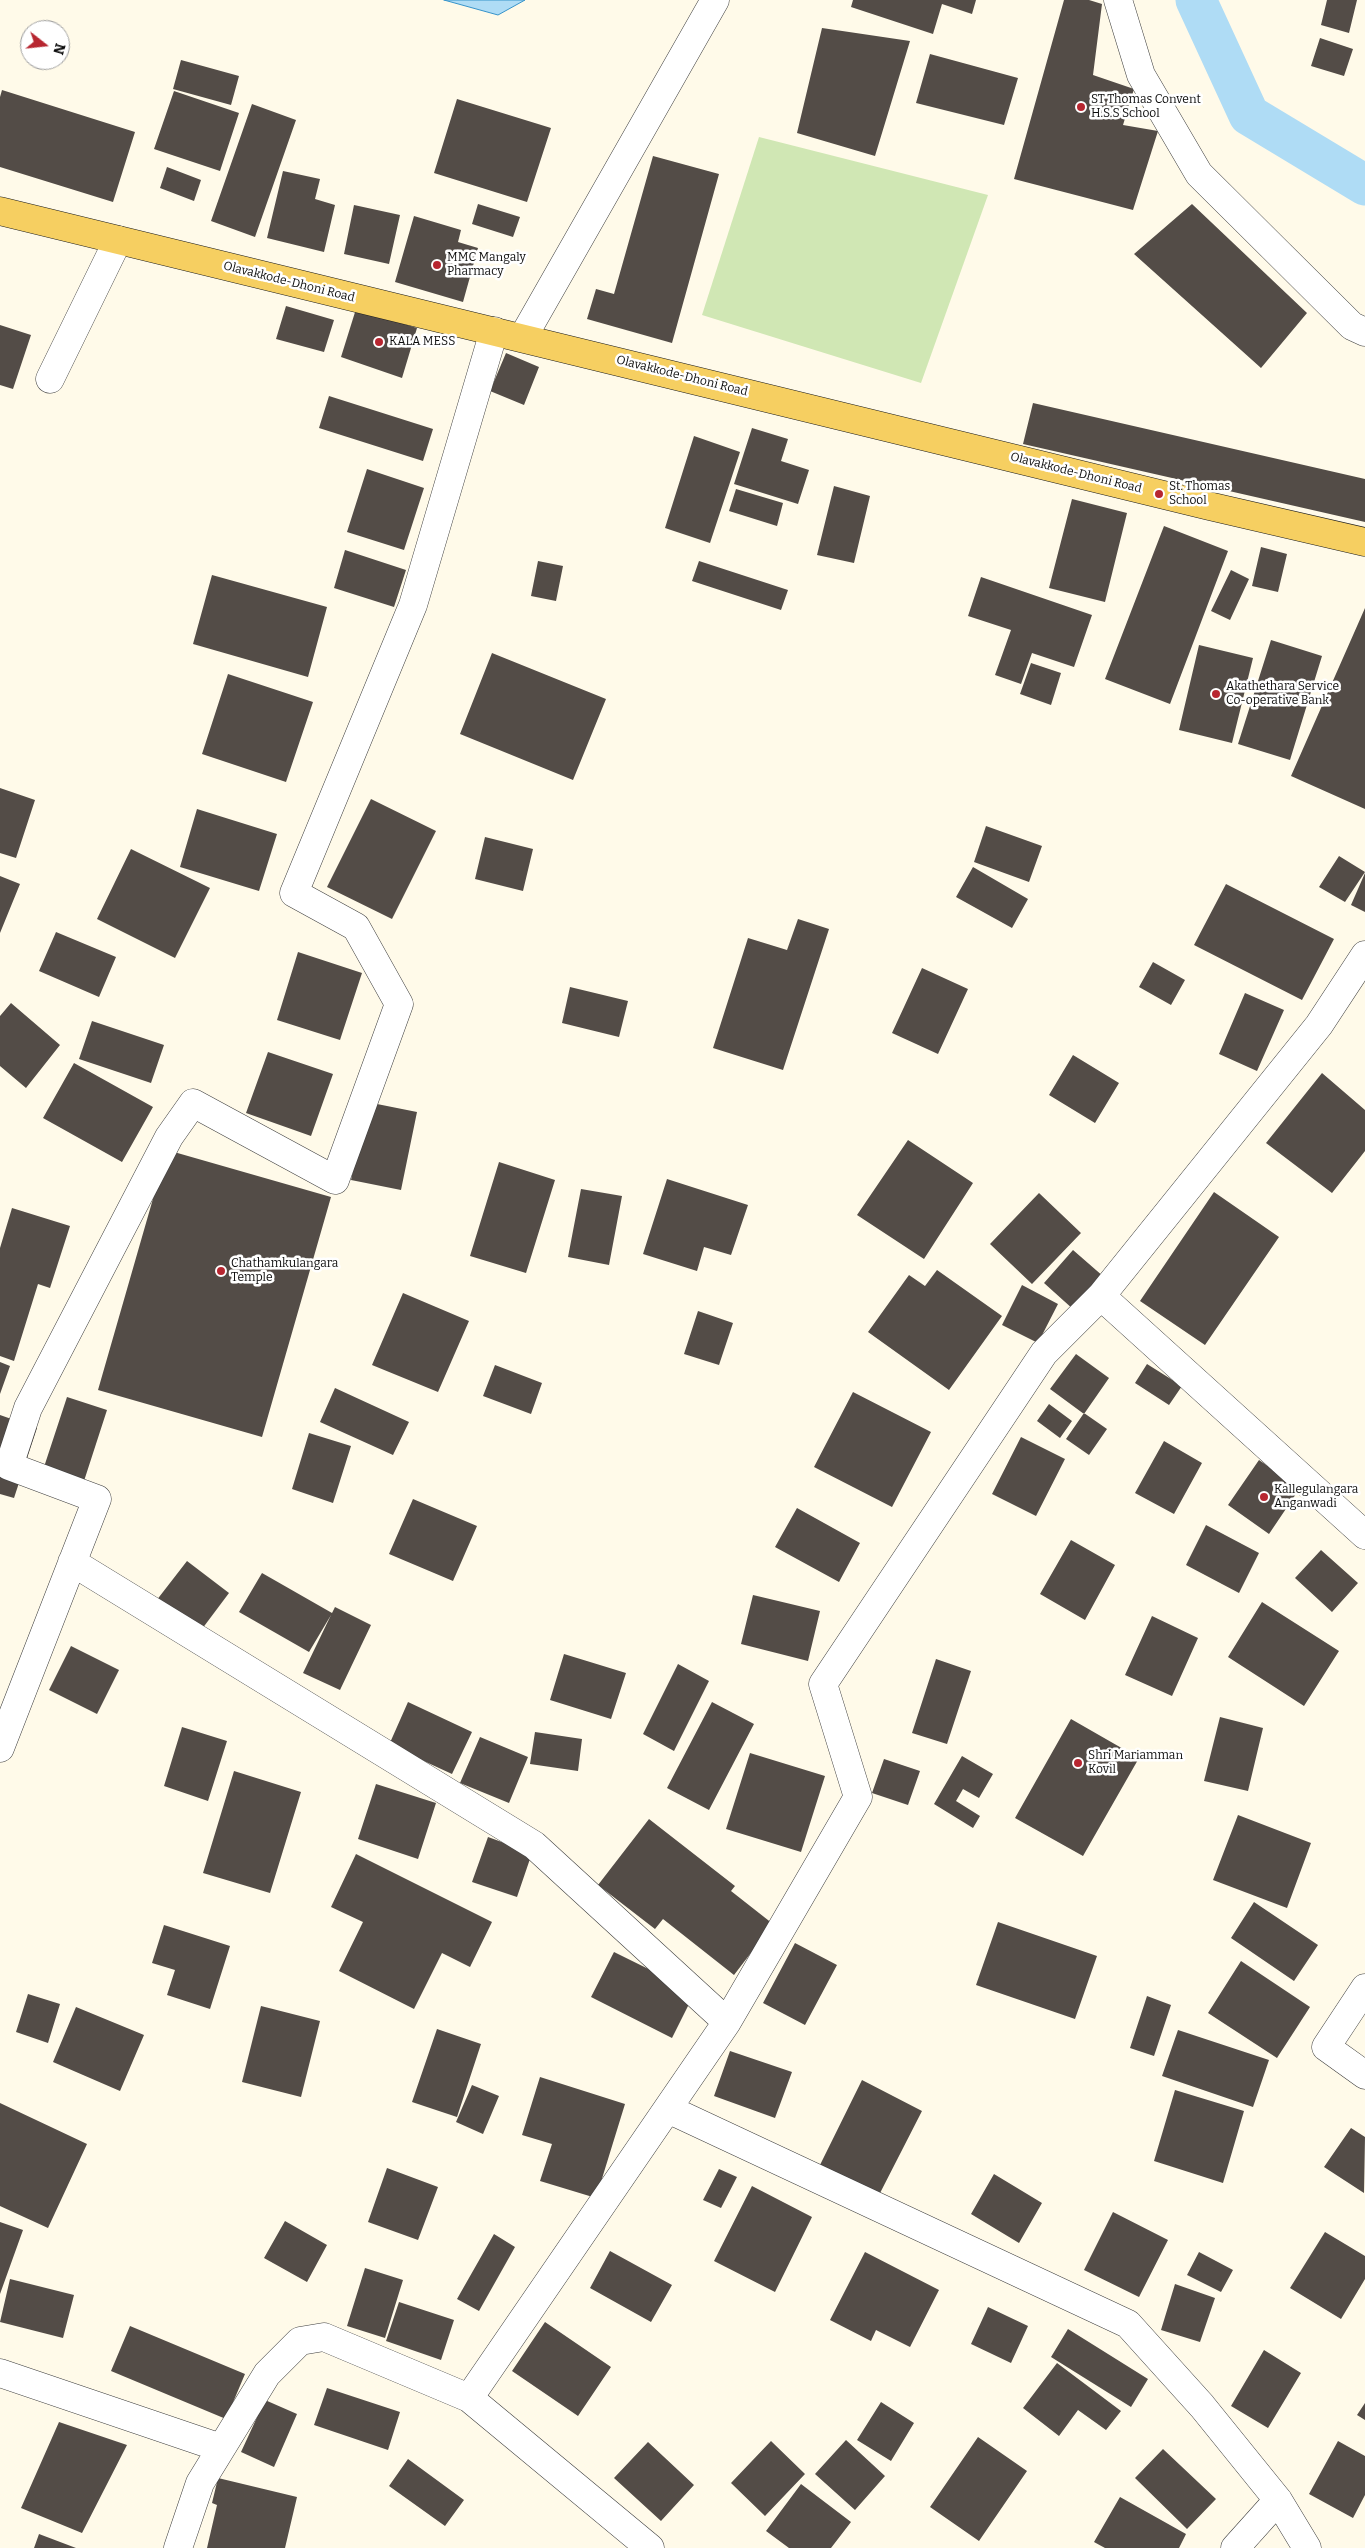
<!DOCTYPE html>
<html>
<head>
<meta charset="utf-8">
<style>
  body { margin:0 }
  #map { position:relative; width:1365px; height:2548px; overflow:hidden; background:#fffae9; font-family:Bitter,serif }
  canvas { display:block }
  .north { position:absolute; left:20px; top:20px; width:50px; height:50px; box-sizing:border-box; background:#fff; border:1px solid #9d9d9d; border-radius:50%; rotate:106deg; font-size:14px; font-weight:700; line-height:20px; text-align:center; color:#0b0b0b }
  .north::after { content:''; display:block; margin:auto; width:18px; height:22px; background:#b72630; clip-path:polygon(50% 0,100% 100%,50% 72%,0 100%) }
</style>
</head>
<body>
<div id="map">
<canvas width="1365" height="2548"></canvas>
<div class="north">N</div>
</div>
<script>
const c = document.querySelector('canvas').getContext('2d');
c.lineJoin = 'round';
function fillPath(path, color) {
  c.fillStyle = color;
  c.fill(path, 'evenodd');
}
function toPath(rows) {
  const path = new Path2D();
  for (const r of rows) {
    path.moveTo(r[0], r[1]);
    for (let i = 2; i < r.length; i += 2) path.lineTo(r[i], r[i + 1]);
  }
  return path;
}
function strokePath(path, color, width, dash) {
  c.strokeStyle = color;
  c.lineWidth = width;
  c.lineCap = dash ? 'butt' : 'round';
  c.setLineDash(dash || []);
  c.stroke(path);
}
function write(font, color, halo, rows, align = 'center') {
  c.font = font + ' Bitter,serif';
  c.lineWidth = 5;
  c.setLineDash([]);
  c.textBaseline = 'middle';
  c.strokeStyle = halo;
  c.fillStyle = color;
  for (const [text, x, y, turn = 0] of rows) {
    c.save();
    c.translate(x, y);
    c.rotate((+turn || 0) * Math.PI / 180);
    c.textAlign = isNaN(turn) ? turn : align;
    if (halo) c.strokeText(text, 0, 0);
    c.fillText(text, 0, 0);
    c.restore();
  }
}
const green = toPath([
  [759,137,988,195,921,383,702,315]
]);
const water = toPath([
  [444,0,525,0,498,15,444,0]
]);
const canal = toPath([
  [1196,0,1249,115,1365,185]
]);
const building = toPath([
  [853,0,976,0,972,14,942,4,933,34,851,7],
  [1064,0,1089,0,1102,4,1093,75,1134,89,1123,125,1158,131,1133,210,1014,179],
  [1327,0,1357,0,1349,33,1321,25],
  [822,28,910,41,875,156,797,133],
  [1320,38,1353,49,1344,76,1311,66],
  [930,54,1018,78,1004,125,916,103],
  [181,60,239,76,231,105,173,89],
  [2,90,135,132,113,202,0,167,0,97],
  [174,91,239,113,220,171,154,149],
  [457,99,551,128,527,202,434,173],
  [252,104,296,120,255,237,211,221],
  [653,156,719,174,672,343,587,319,596,289,614,294],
  [167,167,201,180,194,201,160,188],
  [283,171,320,179,315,199,335,205,324,252,267,238],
  [478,204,520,217,513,237,472,224],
  [1192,204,1307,313,1261,368,1134,254],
  [354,205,400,215,389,264,344,254],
  [414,216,461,230,458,242,478,248,463,302,395,282],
  [286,306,334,320,324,352,276,339],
  [356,309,417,328,402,378,341,357],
  [0,325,31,335,13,389,0,385],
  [506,353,539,367,524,405,490,391],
  [329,396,433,429,423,461,319,428],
  [1033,403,1365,479,1365,522,1023,444],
  [752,428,788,439,781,461,809,470,798,504,734,484],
  [694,436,740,452,710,543,665,528],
  [367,469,424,488,404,550,347,532],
  [834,486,870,496,854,563,817,555],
  [736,489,783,503,777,526,729,511],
  [1072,499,1127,513,1105,602,1049,588],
  [1164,526,1228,551,1170,704,1105,679],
  [1261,547,1287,554,1278,592,1252,586],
  [345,550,406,570,394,607,334,588],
  [538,561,563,566,556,601,531,596],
  [699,561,788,590,781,610,692,581],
  [1231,570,1249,579,1230,620,1211,611],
  [212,575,327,607,308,677,193,644],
  [981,577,1092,615,1074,667,1032,653,1021,684,995,675,1011,630,968,616],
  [1365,608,1365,809,1291,776],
  [1271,640,1322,656,1290,760,1238,744],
  [1199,645,1253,658,1232,743,1179,730],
  [492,653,606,699,573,780,460,734],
  [1031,663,1061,673,1051,705,1020,694],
  [228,674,313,702,286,782,202,754],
  [0,788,35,800,16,858,0,853],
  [371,799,436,831,392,919,327,887],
  [197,809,277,834,259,891,180,867],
  [986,826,1042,846,1029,882,974,862],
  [485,837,533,849,523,891,475,879],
  [131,849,210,888,175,958,97,919],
  [1339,856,1365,872,1345,902,1319,887],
  [973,867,1028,899,1012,928,956,897],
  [1365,873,1365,912,1351,905],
  [0,876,20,884,0,933],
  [1226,884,1334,939,1302,1000,1194,945],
  [798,919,829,929,783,1070,713,1048,748,938,787,950],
  [56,932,116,957,99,997,39,971],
  [298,952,362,973,340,1040,277,1020],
  [1153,962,1185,980,1171,1005,1139,987],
  [922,968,968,989,938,1054,892,1033],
  [570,987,628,1001,619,1037,562,1023],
  [1245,993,1284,1010,1257,1071,1219,1054],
  [11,1003,60,1045,26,1088,0,1066,0,1016],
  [92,1021,164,1045,151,1083,79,1059],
  [268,1052,333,1074,311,1136,246,1113],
  [1073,1055,1119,1083,1095,1123,1049,1095],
  [74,1063,153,1107,122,1162,43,1118],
  [1322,1073,1365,1110,1365,1151,1332,1193,1266,1143],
  [367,1102,417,1112,401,1190,351,1180],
  [908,1140,973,1183,924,1259,857,1215],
  [167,1150,331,1197,262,1437,98,1390],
  [499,1162,555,1180,526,1273,470,1256],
  [667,1179,748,1205,731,1255,704,1247,697,1271,643,1254],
  [581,1189,622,1196,609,1265,568,1257],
  [1214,1192,1279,1237,1205,1345,1140,1301],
  [1039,1193,1081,1233,1032,1284,990,1244],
  [12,1208,70,1226,50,1288,38,1284,14,1361,0,1356,0,1248],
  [1073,1250,1104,1277,1074,1310,1044,1283],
  [937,1270,1002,1316,949,1390,868,1332,909,1275,925,1286],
  [1022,1285,1058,1304,1038,1343,1002,1325],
  [403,1293,469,1321,438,1392,372,1365],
  [698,1311,733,1323,719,1365,684,1354],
  [1076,1354,1109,1378,1084,1414,1050,1389],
  [0,1362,10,1366,0,1394],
  [1147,1364,1182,1386,1169,1405,1135,1383],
  [495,1365,542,1383,531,1414,483,1396],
  [335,1388,409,1422,393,1455,320,1422],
  [853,1392,931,1432,892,1507,814,1467],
  [67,1397,107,1410,84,1481,44,1467],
  [1049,1404,1072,1421,1060,1438,1037,1421],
  [1084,1413,1107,1429,1089,1455,1066,1439],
  [0,1415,37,1428,14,1498,0,1494],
  [309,1433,351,1446,333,1503,292,1489],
  [1021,1437,1065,1459,1036,1516,992,1494],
  [1164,1441,1202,1463,1174,1514,1135,1493],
  [1259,1460,1300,1488,1269,1534,1228,1505],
  [413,1499,477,1526,453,1581,389,1554],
  [797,1508,860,1543,839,1582,775,1547],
  [1206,1525,1259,1553,1239,1593,1186,1565],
  [1071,1540,1115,1565,1085,1620,1040,1594],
  [1321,1550,1358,1583,1332,1612,1295,1578],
  [187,1561,229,1593,199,1633,156,1601],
  [262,1573,332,1613,335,1607,371,1625,340,1690,303,1673,331,1615,309,1652,239,1612],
  [753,1595,820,1611,808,1661,741,1644],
  [1262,1602,1339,1651,1304,1706,1228,1657],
  [1152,1616,1198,1638,1172,1696,1125,1675],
  [71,1646,119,1670,97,1714,49,1690],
  [564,1654,626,1673,611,1719,550,1700],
  [936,1659,971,1671,947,1744,912,1733],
  [678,1664,709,1681,674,1751,643,1734],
  [408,1702,472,1732,452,1774,389,1745],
  [712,1702,754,1724,709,1810,667,1788],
  [1220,1717,1263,1728,1248,1791,1204,1781],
  [1071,1719,1139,1758,1083,1856,1015,1818],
  [182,1727,227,1741,208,1801,164,1786],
  [535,1732,582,1739,578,1771,530,1764],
  [480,1737,528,1757,509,1803,460,1783],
  [750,1753,825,1776,801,1852,726,1829],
  [962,1756,993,1774,979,1798,963,1789,956,1801,980,1816,973,1828,934,1804],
  [884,1759,920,1771,908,1805,872,1793],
  [234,1771,301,1792,270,1893,203,1873],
  [376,1784,436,1803,418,1859,358,1839],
  [1238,1815,1311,1843,1287,1908,1213,1880],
  [649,1819,735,1886,731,1891,773,1924,734,1975,663,1919,655,1929,598,1885],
  [488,1837,532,1853,517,1897,472,1882],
  [356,1854,492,1922,470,1967,442,1953,414,2009,339,1971,363,1922,331,1907],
  [1254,1902,1318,1945,1294,1981,1231,1938],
  [998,1922,1097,1956,1075,2019,976,1985],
  [164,1925,230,1946,210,2009,167,1995,175,1970,152,1963],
  [795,1943,837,1965,805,2025,763,2003],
  [614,1952,695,1992,672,2038,591,1997],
  [1241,1961,1310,2007,1277,2058,1208,2013],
  [28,1994,60,2004,48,2043,16,2032],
  [1147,1996,1171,2005,1154,2056,1130,2048],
  [261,2006,320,2021,301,2097,242,2082],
  [76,2007,144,2035,120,2091,53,2062],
  [437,2029,481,2044,457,2117,412,2102],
  [1178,2030,1269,2060,1253,2107,1162,2076],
  [730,2051,792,2072,775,2118,714,2096],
  [540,2077,625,2104,596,2198,540,2181,552,2144,522,2135],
  [862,2080,922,2111,878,2197,819,2167],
  [472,2085,499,2096,483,2134,456,2122],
  [1175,2090,1244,2111,1223,2183,1154,2161],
  [0,2103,87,2144,48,2228,0,2206],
  [1351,2128,1365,2137,1364,2193,1324,2167],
  [387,2168,438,2187,418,2240,368,2222],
  [719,2169,737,2177,721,2208,703,2200],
  [994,2174,1042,2203,1019,2243,971,2214],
  [752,2186,812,2217,775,2292,714,2261],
  [1113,2212,1168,2240,1139,2297,1084,2270],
  [285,2221,327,2245,307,2282,264,2258],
  [0,2222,23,2230,0,2294],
  [1325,2232,1365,2256,1365,2279,1341,2319,1290,2288],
  [494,2234,515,2247,479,2311,457,2299],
  [610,2251,672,2285,651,2322,590,2288],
  [865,2252,939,2290,910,2347,876,2330,871,2341,830,2320],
  [1199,2252,1233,2270,1221,2292,1187,2275],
  [365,2268,403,2280,385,2338,347,2326],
  [10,2279,74,2295,63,2338,0,2322],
  [1175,2284,1215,2298,1200,2342,1161,2330],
  [399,2302,454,2320,441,2360,386,2341],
  [988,2307,1028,2326,1011,2363,971,2344],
  [545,2322,611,2367,578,2416,512,2371],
  [130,2326,245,2374,226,2419,111,2371],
  [1068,2329,1148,2379,1131,2407,1051,2357],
  [1264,2350,1301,2373,1268,2428,1231,2406],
  [1057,2363,1121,2411,1106,2430,1078,2410,1059,2436,1023,2408],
  [327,2388,400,2412,388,2450,314,2425],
  [265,2400,297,2414,274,2467,241,2452],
  [881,2402,914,2423,891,2461,857,2440],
  [1365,2403,1365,2420,1357,2415],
  [59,2422,127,2445,82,2533,21,2508],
  [978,2437,1027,2471,979,2541,930,2507],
  [846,2440,885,2476,855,2510,815,2474],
  [771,2441,805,2474,765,2516,731,2483],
  [1338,2441,1365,2456,1365,2495,1353,2518,1309,2494],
  [648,2442,694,2485,661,2521,614,2478],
  [1163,2449,1216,2499,1187,2529,1135,2478],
  [408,2459,464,2500,445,2526,389,2486],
  [218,2478,297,2497,285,2548,207,2548,217,2505,212,2503],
  [801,2484,851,2522,831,2548,789,2548,766,2531],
  [1120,2497,1186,2534,1179,2548,1105,2548,1094,2542],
  [39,2534,76,2548,34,2548]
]);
const minor = toPath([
  [1118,0,1141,75,1199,174,1352,326,1365,332],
  [523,337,715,0],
  [50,379,118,240],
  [1101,1296,1365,1535],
  [72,1562,534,1845,727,2022],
  [0,1748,97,1499,9,1466,28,1408,169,1137,193,1103,335,1180,399,1004,356,927,294,893,413,605,494,331],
  [1365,1988,1326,2047,1365,2075],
  [668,2109,1128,2324,1202,2406,1278,2500,1307,2548],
  [0,2373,221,2448],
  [469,2398,650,2548],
  [178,2548,200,2483,267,2374,300,2341,324,2337,469,2398,727,2022,858,1797,823,1684,1044,1353,1101,1296,1319,1025,1365,955],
  [1235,2548,1278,2500]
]);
const major = toPath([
  [0,211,1209,506,1365,542]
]);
const markers = [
  [1081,107,5,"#b72630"],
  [437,265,5,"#b72630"],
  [379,342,5,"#b72630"],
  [1159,494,5,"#b72630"],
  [1216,694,5,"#b72630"],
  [221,1271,5,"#b72630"],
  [1264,1497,5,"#b72630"],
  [1078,1763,5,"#b72630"]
];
const poiNames = [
  ["ST Thomas Convent",1091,100],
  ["H.S.S School",1091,114],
  ["MMC Mangaly",447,258],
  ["Pharmacy",447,272],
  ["KALA MESS",389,342],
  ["St. Thomas",1169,487],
  ["School",1169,501],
  ["Akathethara Service",1226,687],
  ["Co-operative Bank",1226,701],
  ["Chathamkulangara",231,1264],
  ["Temple",231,1278],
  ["Kallegulangara",1274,1490],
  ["Anganwadi",1274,1504],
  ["Shri Mariamman",1088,1756],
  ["Kovil",1088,1770]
];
const streetNames = [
  ["Olavakkode-Dhoni Road",289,282,14],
  ["Olavakkode-Dhoni Road",682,376,14],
  ["Olavakkode-Dhoni Road",1076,473,14]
];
fillPath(green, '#d0e7b4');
fillPath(water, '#afdcf5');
strokePath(water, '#3793ca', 1);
strokePath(canal, '#afdcf5', 41);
fillPath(building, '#534c47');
strokePath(minor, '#3e3e3e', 29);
strokePath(major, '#1c1c1c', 29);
strokePath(minor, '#fff', 28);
strokePath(major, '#f6cf61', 28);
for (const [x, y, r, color] of markers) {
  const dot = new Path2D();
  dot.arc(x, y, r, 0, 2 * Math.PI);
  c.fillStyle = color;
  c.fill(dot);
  strokePath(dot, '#fff', 2);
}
write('12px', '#0b0b0b', '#fff', poiNames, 'left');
write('12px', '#0b0b0b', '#fff', streetNames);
</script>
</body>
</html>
